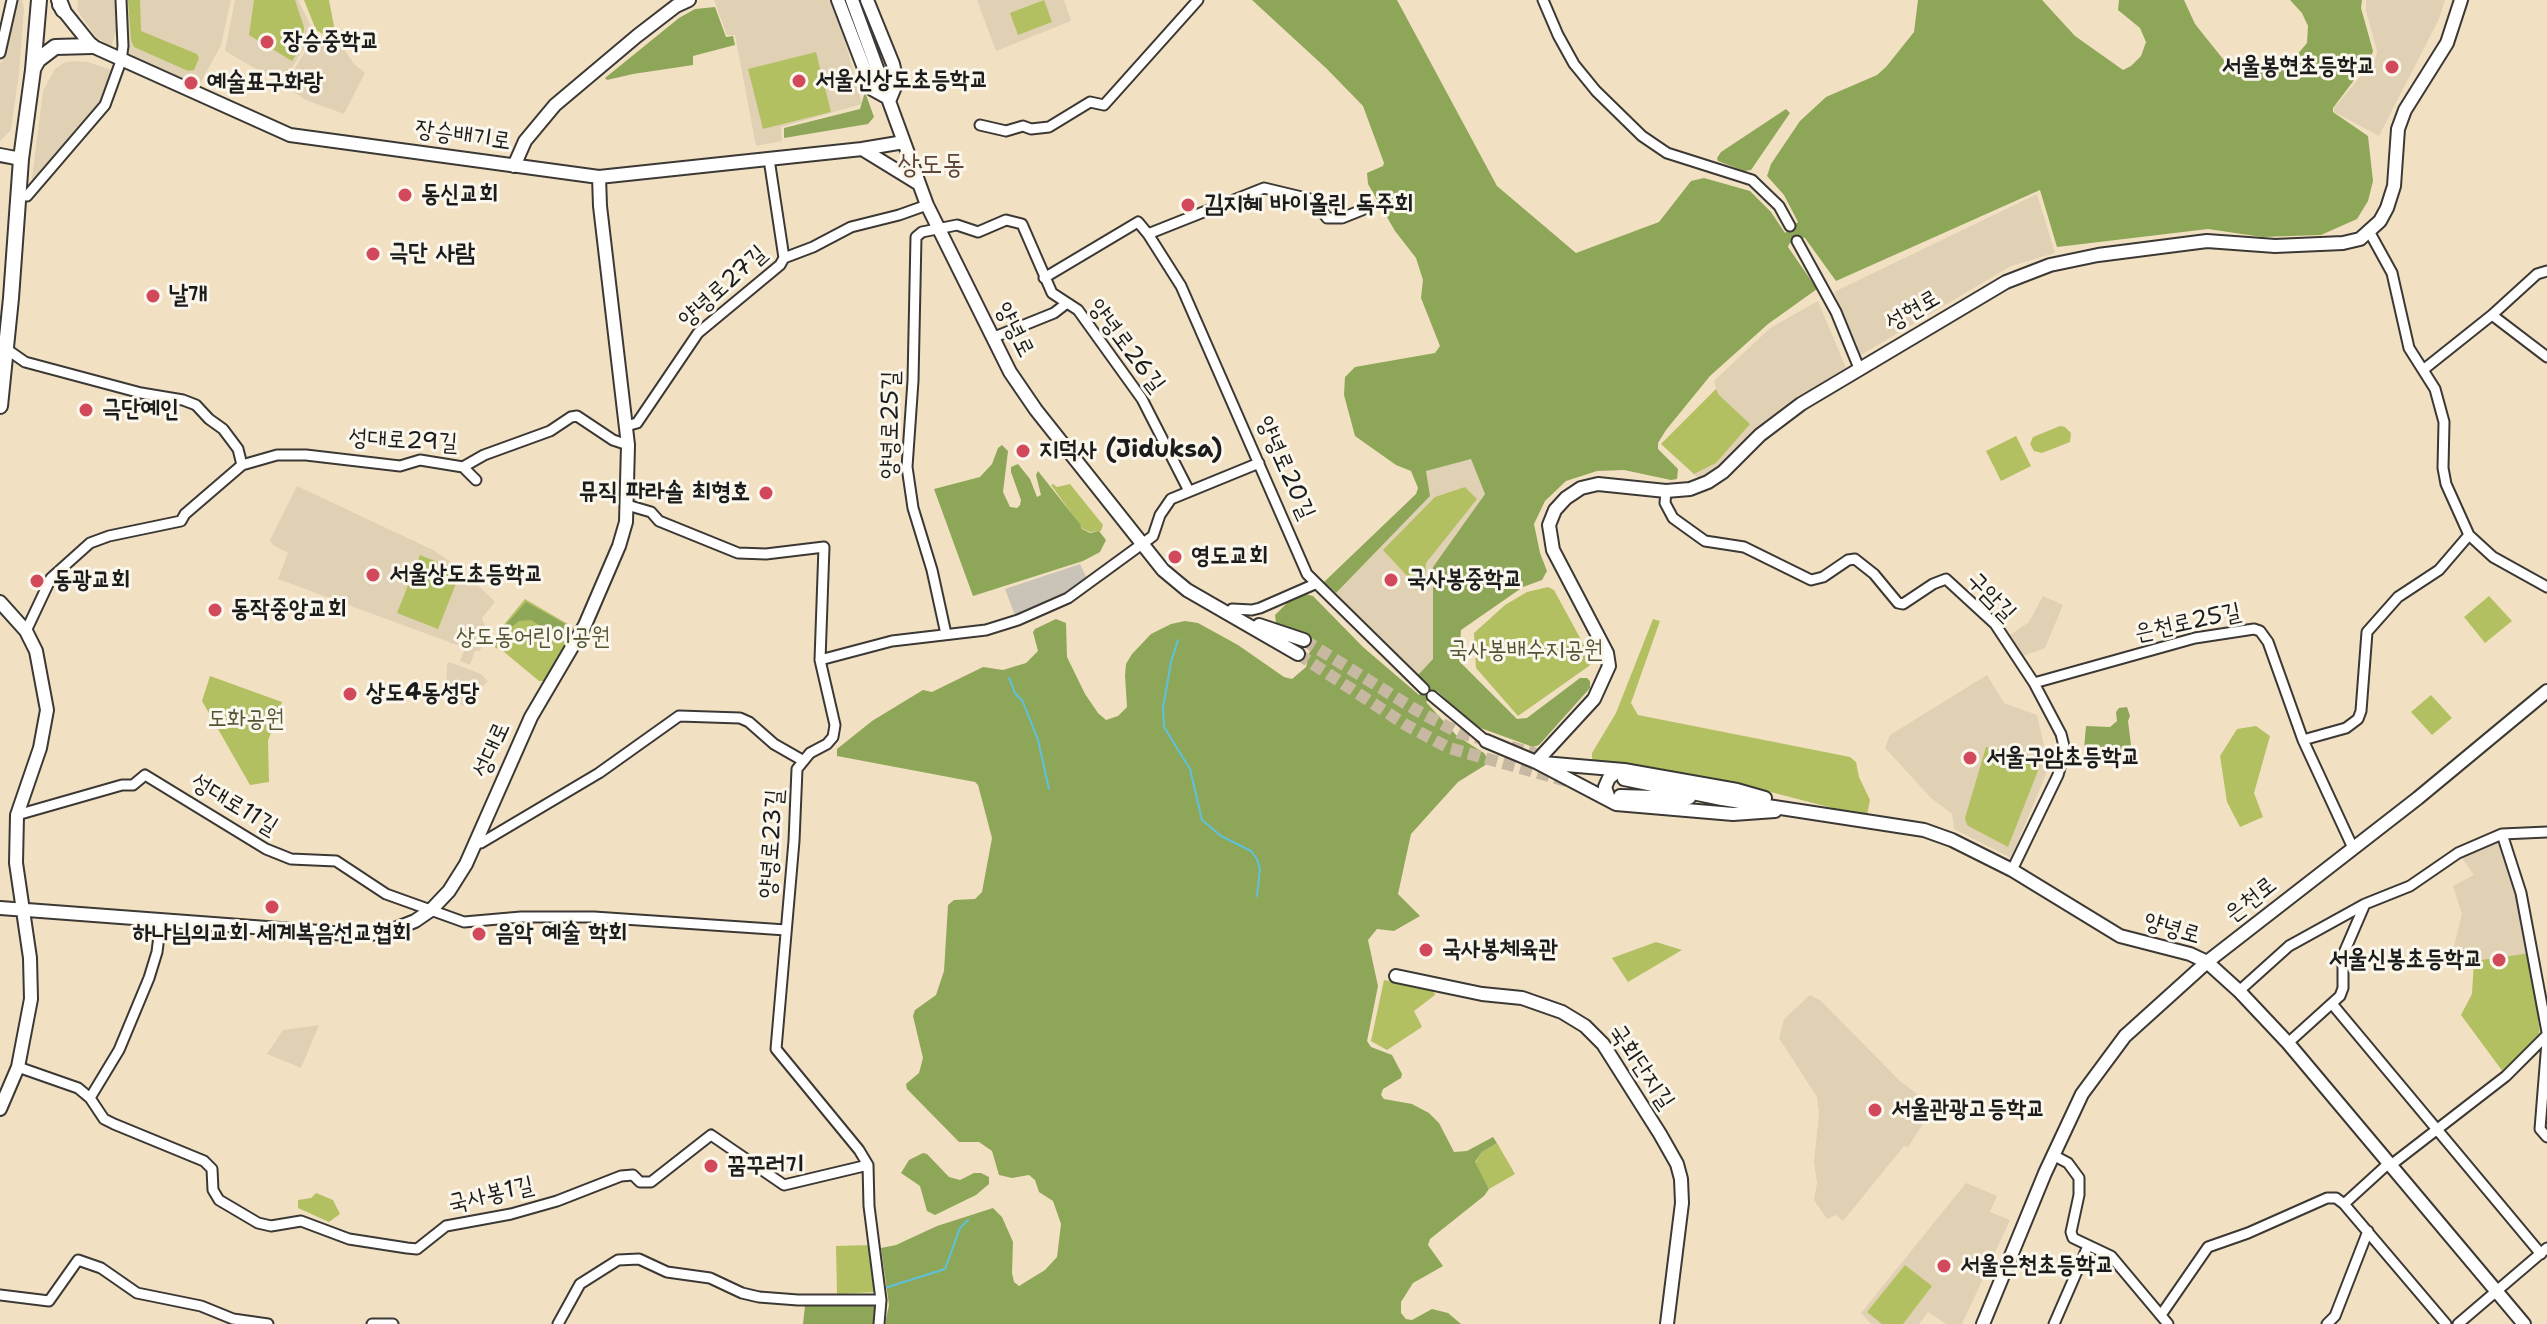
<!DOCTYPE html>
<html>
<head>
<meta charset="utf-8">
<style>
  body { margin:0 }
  canvas { display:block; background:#f2e0c2 }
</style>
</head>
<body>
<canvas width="2547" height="1324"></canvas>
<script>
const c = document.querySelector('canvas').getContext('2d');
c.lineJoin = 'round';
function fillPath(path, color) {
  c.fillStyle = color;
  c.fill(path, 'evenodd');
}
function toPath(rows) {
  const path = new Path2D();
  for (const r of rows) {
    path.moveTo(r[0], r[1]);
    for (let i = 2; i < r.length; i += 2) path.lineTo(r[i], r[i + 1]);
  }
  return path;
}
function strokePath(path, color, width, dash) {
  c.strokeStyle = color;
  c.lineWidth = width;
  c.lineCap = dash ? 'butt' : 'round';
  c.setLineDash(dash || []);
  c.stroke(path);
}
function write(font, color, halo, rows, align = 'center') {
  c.font = font + ' "Shantell Sans","Poor Story",sans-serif';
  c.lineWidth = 6;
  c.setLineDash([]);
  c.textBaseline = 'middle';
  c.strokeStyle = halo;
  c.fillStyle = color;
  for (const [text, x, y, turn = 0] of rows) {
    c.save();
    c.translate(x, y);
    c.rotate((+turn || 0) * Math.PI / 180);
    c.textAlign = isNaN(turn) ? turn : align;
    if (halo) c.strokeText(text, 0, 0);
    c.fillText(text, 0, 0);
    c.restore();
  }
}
const built = toPath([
  [15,0,22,0,24,9,19,73,11,130,0,141,0,64,5,56],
  [78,0,117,0,116,32,111,47,95,36,77,10],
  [126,0,231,0,221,45,199,86,128,54],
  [235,0,298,0,314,32,282,84,225,51],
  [714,0,834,0,862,104,781,127,782,141,756,146,735,35,727,35],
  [977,0,1064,0,1071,21,996,51],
  [2366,0,2445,0,2439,19,2379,136,2334,112,2334,108,2375,59,2377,51,2366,11],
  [316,34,343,48,354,64,365,73,344,114,306,100,284,86],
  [75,61,88,62,114,71,103,104,31,186,43,91,55,69,65,62],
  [2037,194,2055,253,2011,266,1861,355,1834,292],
  [1818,301,1846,368,1792,400,1758,426,1720,469,1698,478,1661,444,1716,389,1714,381,1770,328],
  [1471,459,1485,494,1433,567,1433,659,1418,675,1336,593,1430,496,1425,471],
  [297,486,433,550,464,571,495,602,482,618,489,639,479,651,475,651,470,665,460,661,465,648,278,579,288,553,273,545,270,540],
  [2043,596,2063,605,2045,648,2023,656,2010,635,2029,622],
  [449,662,481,674,488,681,463,706,446,692,447,664],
  [1987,675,2004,703,2037,715,2049,767,2011,858,1954,829,1952,814,1931,798,1885,748,1890,735],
  [2502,834,2521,893,2531,953,2461,1015,2472,994,2474,968,2453,950,2462,914,2453,886,2474,875,2458,853],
  [1810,995,1821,1001,1900,1081,1934,1107,1908,1147,1904,1146,1843,1221,1836,1215,1827,1219,1814,1200,1817,1183,1814,1162,1819,1113,1817,1097,1779,1038,1784,1019],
  [319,1025,301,1068,267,1054,283,1030],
  [1966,1183,1997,1196,1990,1212,2010,1220,1962,1324,1946,1324,1928,1312,1919,1324,1871,1324,1861,1313]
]);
const industrial = toPath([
  [1080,564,1088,581,1067,595,1016,618,1005,589]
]);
const green = toPath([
  [128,0,140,0,141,31,197,54,199,58,194,70,188,71,134,47,131,40],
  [254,0,295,0,304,27,303,45,292,61,249,35],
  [304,0,329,0,337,42,316,30],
  [1044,0,1052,22,1018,35,1010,13],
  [816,52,831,112,763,129,748,69],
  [1716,389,1719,395,1750,424,1716,463,1694,474,1661,444],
  [2060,426,2065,427,2071,433,2070,442,2042,453,2034,451,2030,444,2033,437],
  [2016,436,2031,466,2001,481,1986,451],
  [1053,484,1057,487,1070,484,1103,525,1101,531,1090,532,1083,529,1051,485],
  [1465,487,1477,499,1426,563,1424,594,1383,550,1435,497],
  [420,555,461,571,438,629,397,613],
  [1548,587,1554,590,1592,660,1589,666,1518,716,1476,668,1474,633,1505,605,1527,592],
  [2489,596,2512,621,2485,643,2464,617],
  [525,599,573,627,567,645,545,681,539,681,503,651,488,644],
  [1653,619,1660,621,1631,703,1638,715,1850,757,1856,762,1859,777,1870,800,1867,815,1863,816,1736,783,1595,762,1592,758,1592,753,1616,713],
  [210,676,282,702,268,741,269,782,250,785,202,701],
  [2431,695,2452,718,2432,735,2411,712],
  [2256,726,2270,736,2254,793,2263,817,2240,827,2227,802,2220,756,2237,729],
  [1986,747,2026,754,2041,763,2008,847,1972,828,1967,825,1965,818],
  [1656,942,1682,950,1628,982,1612,958],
  [2531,953,2540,1037,2506,1076,2461,1015,2472,994,2474,961],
  [1384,980,1433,989,1435,995,1414,1011,1422,1027,1387,1050,1371,1041],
  [1497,1143,1515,1174,1489,1189,1475,1163,1482,1152],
  [316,1193,333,1200,340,1214,329,1222,298,1208,298,1200,311,1198],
  [870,1245,875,1292,837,1294,836,1246],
  [1905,1265,1932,1286,1903,1324,1882,1324,1867,1312]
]);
const forest = toPath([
  [1252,0,1397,0,1497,186,1576,253,1659,222,1691,181,1704,178,1750,191,1771,212,1785,233,1798,222,1784,195,1767,176,1771,164,1800,121,1826,97,1877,75,1886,67,1914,32,1918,0,2042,0,2075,36,2123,70,2131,66,2141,56,2146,42,2140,28,2118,10,2119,0,2184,0,2195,24,2223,59,2243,74,2251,76,2280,65,2296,56,2307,43,2308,26,2302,13,2290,0,2362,0,2361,8,2373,51,2370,59,2333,108,2333,112,2368,136,2373,181,2368,201,2357,219,2321,235,2262,237,2208,229,2057,247,2040,190,1836,281,1805,238,1799,237,1789,244,1788,247,1817,289,1768,324,1710,376,1666,430,1658,443,1658,449,1678,469,1677,479,1671,480,1624,470,1597,471,1566,481,1545,501,1534,524,1540,553,1547,571,1542,580,1523,587,1461,630,1459,661,1517,719,1527,718,1580,678,1587,678,1590,681,1590,688,1539,745,1533,747,1475,726,1437,691,1426,702,1457,736,1484,753,1488,759,1487,764,1458,782,1411,834,1398,894,1420,916,1394,931,1377,929,1368,940,1378,986,1367,1041,1371,1047,1392,1055,1402,1074,1401,1078,1383,1089,1381,1095,1384,1099,1412,1104,1429,1113,1439,1123,1454,1152,1467,1151,1493,1137,1497,1143,1482,1152,1475,1162,1489,1189,1484,1196,1430,1239,1428,1245,1443,1266,1413,1283,1401,1302,1401,1313,1406,1319,1412,1320,1432,1309,1448,1313,1461,1324,885,1324,889,1305,881,1248,896,1245,937,1226,993,1208,1002,1217,1013,1242,1012,1273,1014,1282,1019,1286,1045,1270,1057,1257,1061,1224,1053,1201,1039,1192,1035,1180,1029,1175,1012,1178,999,1175,992,1151,979,1142,959,1142,907,1089,906,1084,919,1073,923,1058,913,1016,915,1010,936,995,944,971,948,905,954,900,975,899,982,892,992,838,978,785,975,782,837,756,837,749,872,721,923,690,932,692,983,667,1003,670,1026,663,1038,651,1033,632,1035,629,1056,619,1066,623,1067,657,1085,694,1098,713,1106,720,1118,716,1127,707,1125,675,1126,664,1132,654,1151,634,1171,624,1185,621,1198,623,1238,645,1284,677,1292,679,1306,667,1312,642,1306,633,1276,623,1275,615,1288,602,1305,594,1313,596,1363,647,1419,695,1429,685,1418,675,1433,659,1433,567,1485,494,1471,459,1426,471,1430,496,1336,593,1324,582,1416,494,1418,488,1411,471,1396,465,1355,436,1344,395,1345,377,1355,367,1435,353,1440,346,1421,298,1423,280,1416,258,1395,231,1368,184,1367,173,1383,166,1384,163,1363,106,1327,69],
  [715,7,726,37,733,36,735,45,693,56,693,65,633,74,607,80,605,78,679,18,695,9],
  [865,92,874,117,868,124,784,138,784,128,860,109],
  [1786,109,1790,113,1751,170,1744,171,1718,161,1717,158,1721,152],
  [1002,445,1008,451,1003,492,1010,507,1017,508,1020,505,1021,500,1011,472,1011,467,1018,464,1030,479,1037,497,1041,495,1036,475,1038,471,1080,524,1082,529,1090,533,1099,531,1106,540,1100,552,1083,561,973,596,934,489,980,477,992,464,998,448],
  [526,602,569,626,571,630,567,637,562,639,531,620,519,621,503,634,501,630],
  [2127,707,2130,716,2128,721,2131,745,2129,750,2125,754,2098,761,2084,749,2086,726,2110,727,2117,721,2116,712,2119,708],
  [923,1153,927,1154,949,1177,960,1180,974,1173,981,1173,989,1177,989,1184,976,1195,935,1215,927,1211,920,1186,901,1173,909,1160],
  [877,1305,875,1324,803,1324,805,1306]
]);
const stream = toPath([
  [1178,640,1171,662,1163,708,1164,727,1190,769,1202,820,1221,836,1251,851,1257,859,1260,869,1257,896],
  [1009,678,1015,693,1023,702,1038,740,1049,789],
  [885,1288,945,1269,960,1228,968,1220]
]);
const secondaryTunnel = toPath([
  [1304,640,1416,710,1459,733,1490,741],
  [1298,654,1406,725,1449,748,1567,781],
  [1511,747,1551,758]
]);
const street = toPath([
  [1543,0,1558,35,1574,64,1596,91,1642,136,1667,153,1752,180,1779,206,1790,226],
  [0,53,12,0],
  [980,125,1006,131,1023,126,1031,129,1049,127,1090,102,1104,105,1198,0],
  [769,159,784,258],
  [20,195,27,196,105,105,121,61,123,46,121,0],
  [2370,233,2392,273,2409,348,2435,389,2444,422,2443,468,2446,484,2469,535,2493,557,2547,587],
  [1148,234,1181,286,1307,574,1424,689],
  [1797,241,1836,312,1859,368],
  [1044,278,1138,222,1148,234,1264,188,1314,200,1327,218,1342,218,1362,210],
  [2492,315,2547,357],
  [992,338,1054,313,1067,303],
  [5,348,25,362,141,393,183,400,196,405,209,419,223,429,238,449,242,465],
  [2423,370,2492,315,2537,274,2547,271],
  [626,426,637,423,698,333,780,265,784,258,813,247,851,227,899,215,927,205],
  [463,467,476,480],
  [1666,491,1665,503,1673,518,1705,541,1744,547,1811,580,1823,577,1848,560,1855,559,1874,574,1898,603,1903,604,1933,584,1946,579,1995,624,2034,683,2061,734,2065,750,2058,775,2012,870],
  [627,505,651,512,659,521,738,553,766,554,824,547,820,660],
  [1229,614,1232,609,1252,610,1260,608,1315,584],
  [26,631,51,578,90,543,109,536,181,521,185,514,242,465,277,455,306,455,400,466,420,460,463,467,484,455,550,431,571,417,577,416,613,440,628,445],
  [946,634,932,570,913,508,907,467,913,381,916,237,922,232,957,225,978,232,1006,220,1022,224,1052,293,1078,310,1142,399,1189,491],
  [2034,683,2195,638,2254,629,2260,631,2268,642,2303,740,2353,848],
  [1432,696,1486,741],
  [2303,740,2346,728,2358,719,2361,711,2367,632,2398,597,2439,570,2469,535],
  [17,815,122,785,133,785,145,775,266,849,291,859,336,861,386,894,464,922,521,917,594,917,786,930],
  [2502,834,2521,893,2547,1032],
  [476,841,481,843,599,773,679,716,740,718,749,722,774,744,802,760],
  [2239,991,2289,946,2365,904,2410,886,2458,853,2502,834,2547,832],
  [2333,1005,2541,1254],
  [2547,1042,2540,1129,2547,1137],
  [2288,1043,2340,996,2343,988,2343,955,2365,904],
  [18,1067,78,1088,90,1098,104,1119,114,1124,204,1161,212,1169,213,1190,219,1200,258,1223,271,1226,301,1221,349,1239,407,1248,417,1249,446,1226,511,1214,557,1201,621,1176,633,1175,640,1182,651,1182,711,1135,784,1185,868,1165],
  [90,1098,119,1050,149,978,157,952,161,920],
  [2053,1155,2068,1163,2079,1178,2079,1195,2071,1232,2073,1238,2111,1256,2168,1324],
  [2391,1165,2506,1076,2547,1035],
  [2344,1204,2446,1324],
  [0,1295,49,1301,78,1260,101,1268,137,1293,201,1306,233,1319,268,1324],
  [2161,1315,2208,1247,2248,1233,2327,1198,2336,1198,2344,1204,2389,1163],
  [372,1324,393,1324],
  [558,1324,580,1284,618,1260,639,1259,667,1272,710,1278,742,1293,759,1297,798,1300,881,1300],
  [879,1324,881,1300,869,1206,868,1165,859,1150,776,1049,794,841,797,769,810,753,827,744,833,737,835,725,820,660,892,641,986,630,1018,620,1068,598,1153,536,1160,515,1171,499,1259,463],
  [2054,1324,2088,1246],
  [2327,1324,2335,1316,2368,1231],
  [2458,1324,2547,1248]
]);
const secondary = toPath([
  [838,0,872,89,890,99,897,82,893,64,867,0],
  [852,0,927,205,1010,372,1036,410,1163,570,1187,590,1298,654],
  [59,5,92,46,290,135,599,177,862,149,904,142],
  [862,149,919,184],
  [0,155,21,159],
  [514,166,525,141,555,105,637,36,676,6,689,0],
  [0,602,26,631,36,651,47,710,40,748,17,815,16,863,30,958,31,999,18,1067,0,1109],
  [1259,625,1304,640],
  [1486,741,1536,762,1616,804,1733,814,1775,811],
  [1536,762,1594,699,1609,666,1607,653,1553,550,1549,525,1555,510,1566,498,1581,488,1598,484,1666,491,1690,489,1708,482,1723,472,1760,435,1801,404,2006,282,2050,265,2098,255,2207,241,2275,246,2343,243,2360,239,2380,221,2387,208,2394,186,2398,129,2405,110,2447,43,2461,0],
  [1543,763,1624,770,1737,790,1765,798],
  [1624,779,1722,799,1924,830,1952,840,2012,870,2120,936,2190,954,2207,962,2239,991,2288,1043,2524,1324],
  [1620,796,1689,798],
  [1614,803,1609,799,1605,787,1609,778,1618,771],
  [0,908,360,935,387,932,415,921,431,910,449,891,466,864,531,717,585,625,619,546,626,522,628,445,600,206,599,177],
  [1396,976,1482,994,1522,998,1562,1012,1585,1026,1603,1044,1660,1134,1677,1164,1681,1179,1682,1203,1667,1324],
  [1983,1324,2045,1173,2082,1094,2125,1036,2207,962,2418,798,2547,691]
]);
const primary = toPath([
  [59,0,63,10],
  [33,69,38,60,55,47,92,46],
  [0,406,11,298,21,159,33,70,39,0]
]);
const markers = [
  [267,42,8,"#d1495b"],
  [2392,67,8,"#d1495b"],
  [799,81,8,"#d1495b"],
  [191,83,8,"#d1495b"],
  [405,195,8,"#d1495b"],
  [1188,205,8,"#d1495b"],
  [373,254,8,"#d1495b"],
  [153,296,8,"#d1495b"],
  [86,410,8,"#d1495b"],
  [1023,451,8,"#d1495b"],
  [766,493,8,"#d1495b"],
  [1175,557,8,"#d1495b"],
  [373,575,8,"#d1495b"],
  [1391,580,8,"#d1495b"],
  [37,581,8,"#d1495b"],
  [215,610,8,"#d1495b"],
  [350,694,8,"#d1495b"],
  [1970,758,8,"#d1495b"],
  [272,907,8,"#d1495b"],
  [479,934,8,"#d1495b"],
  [1426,950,8,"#d1495b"],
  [2499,960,8,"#d1495b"],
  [1875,1110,8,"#d1495b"],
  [711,1166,8,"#d1495b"],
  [1944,1266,8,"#d1495b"]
];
const poiNames = [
  ["장승중학교",283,42],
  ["서울봉현초등학교",2376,67,"right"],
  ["서울신상도초등학교",815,81],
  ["예술표구화랑",207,83],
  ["동신교회",421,195],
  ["김지혜 바이올린 독주회",1204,205],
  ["극단 사람",389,254],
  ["날개",169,296],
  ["극단예인",102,410],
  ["지덕사 (Jiduksa)",1039,451],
  ["뮤직 파라솔 최형호",750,493,"right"],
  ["영도교회",1191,557],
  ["서울상도초등학교",389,575],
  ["국사봉중학교",1407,580],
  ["동광교회",53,581],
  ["동작중앙교회",231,610],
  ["상도4동성당",366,694],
  ["서울구암초등학교",1986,758],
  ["하나님의교회 세계복음선교협회",272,934,"center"],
  ["음악 예술 학회",495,934],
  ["국사봉체육관",1442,950],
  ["서울신봉초등학교",2483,960,"right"],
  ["서울관광고등학교",1891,1110],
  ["꿈꾸러기",727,1166],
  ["서울은천초등학교",1960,1266]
];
const streetNames = [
  ["장승배기로",463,136,8],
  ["양녕로27길",723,287,-42],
  ["성현로",1913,311,-30],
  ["양녕로",1014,330,63],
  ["양녕로26길",1126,346,53],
  ["양녕로25길",891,425,-89],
  ["성대로29길",403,441,3],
  ["양녕로20길",1285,468,66],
  ["구암길",1991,597,46],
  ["은천로25길",2188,623,-12],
  ["성대로",492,750,-66],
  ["성대로11길",234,805,31],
  ["양녕로23길",772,844,-86],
  ["은천로",2251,900,-38],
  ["양녕로",2172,929,16],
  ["국회단지길",1641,1067,56],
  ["국사봉1길",491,1195,-13]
];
const parkNames = [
  ["상도동어린이공원",533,638],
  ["국사봉배수지공원",1526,651],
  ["도화공원",246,720]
];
const quarterNames = [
  ["상도동",931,166]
];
fillPath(built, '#e1d1b4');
fillPath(industrial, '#c9c3b8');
fillPath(green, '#b3c062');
fillPath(forest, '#8ea658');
strokePath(stream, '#5ec1dc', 2);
strokePath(secondaryTunnel, '#c7b9a1', 12, [12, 6]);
strokePath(street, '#3c3935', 13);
strokePath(secondary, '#3c3935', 16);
strokePath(primary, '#3c3935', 18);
strokePath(street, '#fff', 9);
strokePath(secondary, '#fff', 12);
strokePath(primary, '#fff', 14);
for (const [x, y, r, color] of markers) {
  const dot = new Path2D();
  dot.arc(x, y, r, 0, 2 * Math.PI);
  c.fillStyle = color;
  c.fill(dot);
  strokePath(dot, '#fbf7ec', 3);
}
write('bold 24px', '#1c1c1c', '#fbf7ec', poiNames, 'left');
write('24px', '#1c1c1c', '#fbf7ec', streetNames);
write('24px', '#515534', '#fbf7ec', parkNames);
write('28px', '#5e4638', '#fbf7ec', quarterNames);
</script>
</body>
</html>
